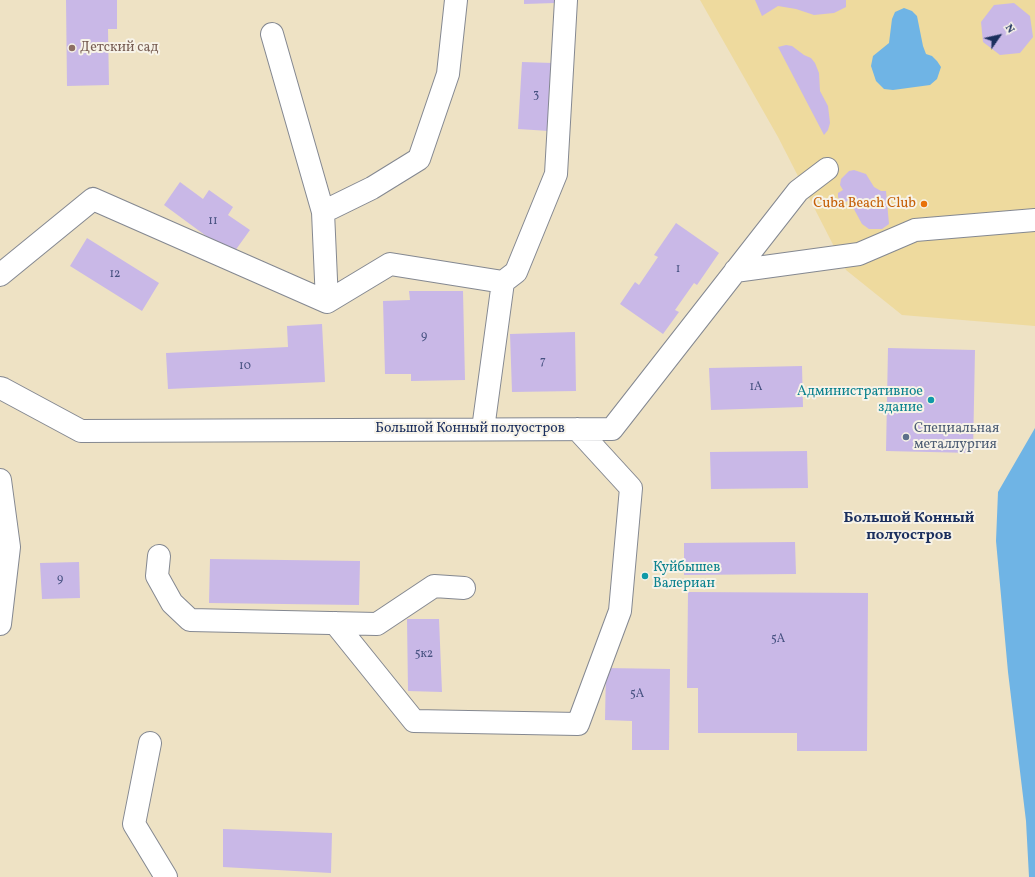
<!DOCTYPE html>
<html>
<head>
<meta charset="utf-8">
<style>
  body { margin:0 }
  #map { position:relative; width:1035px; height:877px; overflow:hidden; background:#eee2c4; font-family:Vollkorn,serif }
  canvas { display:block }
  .north { position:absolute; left:979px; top:16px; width:40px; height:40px; -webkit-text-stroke:3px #f7f3e8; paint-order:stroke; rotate:56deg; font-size:11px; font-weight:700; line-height:16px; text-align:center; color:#1b2f5e }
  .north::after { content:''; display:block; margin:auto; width:14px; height:18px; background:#1b2f5e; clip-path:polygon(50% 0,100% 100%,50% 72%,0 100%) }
</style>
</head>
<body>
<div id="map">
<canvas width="1035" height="877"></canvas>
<div class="north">N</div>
</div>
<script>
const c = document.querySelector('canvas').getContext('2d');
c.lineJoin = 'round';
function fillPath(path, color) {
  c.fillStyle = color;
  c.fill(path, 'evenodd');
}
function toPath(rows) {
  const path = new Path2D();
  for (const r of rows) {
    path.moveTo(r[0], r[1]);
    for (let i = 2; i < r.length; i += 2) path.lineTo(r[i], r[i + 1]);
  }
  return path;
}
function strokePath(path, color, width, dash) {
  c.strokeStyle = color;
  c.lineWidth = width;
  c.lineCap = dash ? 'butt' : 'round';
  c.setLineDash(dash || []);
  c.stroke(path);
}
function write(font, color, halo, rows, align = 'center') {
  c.font = font + ' Vollkorn,serif';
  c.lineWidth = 4;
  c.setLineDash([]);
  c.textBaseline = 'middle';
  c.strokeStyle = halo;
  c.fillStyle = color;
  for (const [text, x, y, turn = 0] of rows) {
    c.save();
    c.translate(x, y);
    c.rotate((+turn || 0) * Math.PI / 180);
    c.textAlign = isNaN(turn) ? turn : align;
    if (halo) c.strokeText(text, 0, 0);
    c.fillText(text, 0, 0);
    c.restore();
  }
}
const sand = toPath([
  [700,0,1035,0,1035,326,902,315,846,270,778,137]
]);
const water = toPath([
  [904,8,912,11,917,16,923,46,926,54,932,56,937,61,941,67,937,79,930,85,893,90,884,89,876,81,871,66,873,56,889,43,892,19,895,12],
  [1035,428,1035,877,1029,877,1026,821,1008,672,996,541,998,492]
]);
const building = toPath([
  [66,0,117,0,117,29,108,29,109,85,67,86],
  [524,0,555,0,555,3,524,4],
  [755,0,846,0,846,7,834,13,814,15,796,9,778,6,762,16],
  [1014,3,1030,16,1033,37,1020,53,1000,55,983,42,981,22,994,5],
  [786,45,792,46,804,55,811,58,815,63,819,73,820,91,828,106,830,123,828,130,824,135,778,47],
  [522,62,553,63,549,131,518,129],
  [854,170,866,174,874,187,881,191,886,191,889,224,882,229,869,229,862,224,849,200,844,203,840,201,838,197,838,193,843,190,840,185,841,179,849,171],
  [180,182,203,199,209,190,233,207,228,215,250,230,232,255,164,205],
  [676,223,719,253,697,285,694,283,675,310,679,312,663,334,620,304,635,282,639,285,658,257,654,255],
  [87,238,159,283,142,311,70,266],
  [409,291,463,291,465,380,411,381,411,374,385,374,383,301,410,300],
  [322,324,325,382,168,389,166,353,288,347,287,326],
  [575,332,576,391,512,392,510,334],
  [888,348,975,350,973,453,886,451],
  [802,366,803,407,711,410,709,368],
  [807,451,808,488,711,489,710,452],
  [795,542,796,574,684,575,684,543],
  [210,559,360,561,359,605,209,603],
  [79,562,80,598,42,599,40,563],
  [688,592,868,593,867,751,797,751,797,733,698,733,698,688,687,688],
  [407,619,439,619,442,692,408,691],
  [606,668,670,669,669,750,632,750,632,721,605,720],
  [223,829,332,833,331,873,223,867]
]);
const minor = toPath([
  [272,34,323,212],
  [735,271,859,254,915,230,1035,220],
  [0,275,93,199,327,302,390,264,503,282,483,429],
  [503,282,516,272,556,174,566,0],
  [327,302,323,212,372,188,419,159,448,74,456,0],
  [0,388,3,389,81,431,612,429,798,191,827,169],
  [0,480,9,547,0,624],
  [159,556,157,576,172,603,190,620,377,624,434,586,464,588],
  [335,623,414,721,578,724,620,611,631,488,577,429],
  [150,743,134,824,166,877]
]);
const markers = [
  [72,48,4,"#8d6e63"],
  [924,204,4,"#e8710a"],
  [931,400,4,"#0f9aa8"],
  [906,437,4,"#5c6f8a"],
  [645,576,4,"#0f9aa8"]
];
const numberNames = [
  ["3",536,96],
  ["11",213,222],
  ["1",678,270],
  ["12",115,275],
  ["9",424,337],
  ["7",543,362],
  ["10",245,367],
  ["1А",756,388],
  ["9",60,580],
  ["5А",778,640],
  ["5к2",424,655],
  ["5А",637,695]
];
const educationNames = [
  ["Детский сад",80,48]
];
const foodNames = [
  ["Cuba Beach Club",916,204]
];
const cultureNames = [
  ["Административное",923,392],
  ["здание",923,408],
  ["Куйбышев",653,568,"left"],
  ["Валериан",653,584,"left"]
];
const streetNames = [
  ["Большой Конный полуостров",470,429]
];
const serviceNames = [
  ["Специальная",914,429],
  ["металлургия",914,445]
];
const neighbourhoodNames = [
  ["Большой Конный",909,519],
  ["полуостров",909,536]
];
fillPath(sand, '#eeda9e');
fillPath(water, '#6fb4e5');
fillPath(building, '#c9b8e7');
strokePath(minor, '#848891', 24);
strokePath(minor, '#fff', 22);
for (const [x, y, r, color] of markers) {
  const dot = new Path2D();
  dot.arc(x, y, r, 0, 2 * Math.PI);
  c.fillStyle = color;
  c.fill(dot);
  strokePath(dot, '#f7f3e8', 1.5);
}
write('12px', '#465180', null, numberNames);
write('14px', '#785e54', '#f7f3e8', educationNames, 'left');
write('14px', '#c56008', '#f7f3e8', foodNames, 'right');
write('14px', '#0d838f', '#f7f3e8', cultureNames, 'right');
write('14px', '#1b2f5e', '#f7f3e8', streetNames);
write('14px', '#4e5e75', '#f7f3e8', serviceNames, 'left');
write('bold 15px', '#1b2f5e', '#f7f3e8', neighbourhoodNames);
</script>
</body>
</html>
